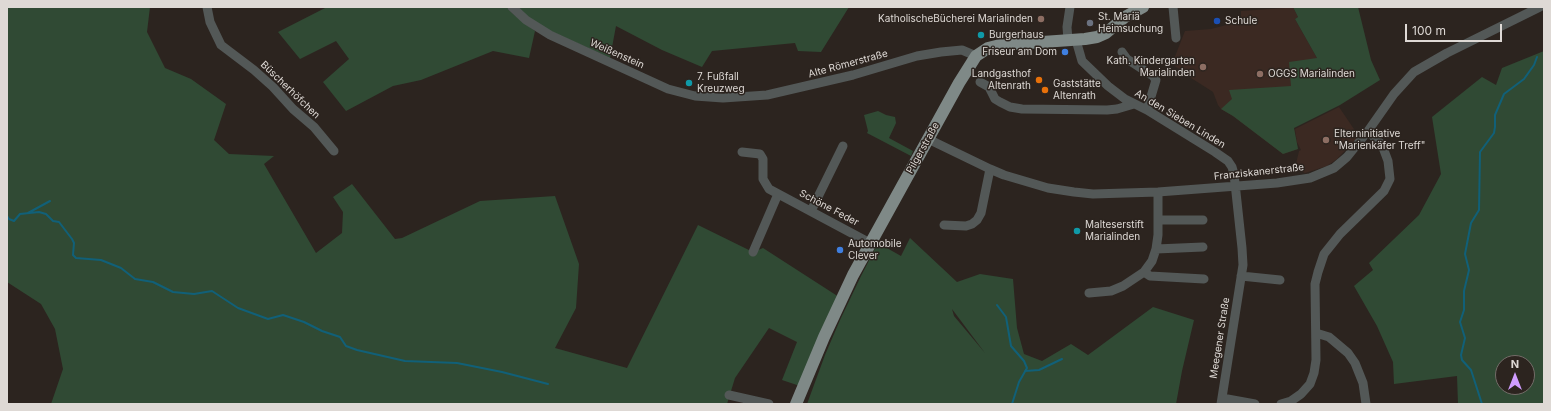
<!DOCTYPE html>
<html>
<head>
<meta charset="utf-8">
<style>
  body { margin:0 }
  #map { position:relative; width:1551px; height:411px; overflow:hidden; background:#2c241f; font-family:Inter,sans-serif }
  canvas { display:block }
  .frame { position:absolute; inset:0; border:8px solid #ded9d5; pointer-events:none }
  .north { position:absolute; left:1495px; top:355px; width:40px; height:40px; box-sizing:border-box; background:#2c241f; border:1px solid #736c68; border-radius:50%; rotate:0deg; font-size:11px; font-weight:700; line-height:16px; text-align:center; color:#ded9d5 }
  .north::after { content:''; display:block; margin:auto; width:14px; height:18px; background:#d09dff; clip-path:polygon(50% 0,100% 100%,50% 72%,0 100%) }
  .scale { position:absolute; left:1405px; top:24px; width:97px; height:18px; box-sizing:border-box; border:2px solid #ded9d5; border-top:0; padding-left:5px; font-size:12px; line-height:14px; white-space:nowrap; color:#ded9d5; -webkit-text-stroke:3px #2c241f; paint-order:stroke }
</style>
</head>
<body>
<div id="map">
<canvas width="1551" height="411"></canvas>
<div class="frame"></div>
<div class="north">N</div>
<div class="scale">100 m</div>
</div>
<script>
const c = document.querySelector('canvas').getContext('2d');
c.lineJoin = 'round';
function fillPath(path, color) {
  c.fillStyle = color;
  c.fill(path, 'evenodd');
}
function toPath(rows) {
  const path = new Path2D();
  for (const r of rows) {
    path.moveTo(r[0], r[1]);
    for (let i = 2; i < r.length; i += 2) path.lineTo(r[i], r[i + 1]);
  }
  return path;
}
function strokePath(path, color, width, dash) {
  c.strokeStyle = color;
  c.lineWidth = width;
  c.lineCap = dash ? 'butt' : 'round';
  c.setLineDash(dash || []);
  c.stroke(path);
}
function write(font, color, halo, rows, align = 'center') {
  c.font = font + ' Inter,sans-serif';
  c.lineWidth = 3;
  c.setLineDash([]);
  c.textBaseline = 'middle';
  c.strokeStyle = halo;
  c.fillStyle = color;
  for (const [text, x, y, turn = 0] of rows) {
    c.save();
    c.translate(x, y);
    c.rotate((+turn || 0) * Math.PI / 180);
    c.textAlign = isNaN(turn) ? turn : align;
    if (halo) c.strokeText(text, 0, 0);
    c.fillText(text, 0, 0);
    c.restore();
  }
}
const education = toPath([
  [1285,7,1293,7,1298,17,1295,19,1317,58,1291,86,1294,128,1298,149,1283,154,1233,116,1221,109,1218,105,1213,92,1188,76,1172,64,1185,31,1211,29,1234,23,1241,17,1241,11,1285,8],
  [1339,107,1358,135,1357,138,1337,159,1327,166,1305,173,1295,168,1299,151,1301,150,1297,142,1295,129]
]);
const green = toPath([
  [7,7,150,7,147,32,165,68,191,79,226,104,214,140,229,154,274,156,264,164,316,253,342,233,343,212,333,197,352,184,395,239,402,238,480,201,555,196,579,264,576,308,555,348,627,368,698,225,753,252,763,248,839,297,800,386,782,380,797,342,769,328,735,378,727,404,51,404,63,369,55,329,41,304,7,282],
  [327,7,507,7,512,13,535,31,529,58,493,51,421,80,393,86,346,111,323,82,349,59,336,41,300,59,278,32],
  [515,7,849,7,821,52,798,51,795,43,712,51,702,67,662,50,616,26,610,58,537,25],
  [1293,7,1358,7,1371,60,1380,80,1340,105,1294,128,1298,149,1283,154,1233,116,1221,109,1232,99,1229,90,1291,86,1289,62,1317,58,1295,19,1298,17],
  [1544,51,1544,404,1458,404,1457,376,1394,384,1393,362,1377,326,1354,286,1373,270,1369,263,1419,215,1441,174,1432,117,1482,77,1496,85,1502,68],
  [1503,363,1527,363,1527,387,1503,387],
  [878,111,886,115,895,117,896,123,889,138,913,151,911,156,867,133,868,131,864,115],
  [910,238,957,282,980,274,1013,279,1017,328,1024,354,1042,361,1071,344,1088,355,1153,307,1194,320,1182,371,1176,404,807,404,825,355,840,320,861,276,878,243,901,256],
  [952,309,985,353,954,316]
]);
const stream = toPath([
  [28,213,50,201],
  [7,216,9,219,14,221,20,214,39,212,46,214,53,221,59,222,72,239,74,243,73,255,76,258,101,260,121,268,135,279,153,282,173,292,194,294,212,291,238,308,268,319,283,315,304,322,322,331,340,337,346,346,357,350,405,361,457,363,502,372,548,384],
  [997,305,1006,317,1011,346,1024,361,1027,368,1019,382,1012,404],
  [1025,371,1039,370,1062,359],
  [1482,404,1471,370,1462,360,1461,355,1465,338,1460,322,1464,310,1464,291,1469,270,1465,254,1471,223,1479,210,1480,152,1494,133,1495,127,1495,115,1504,94,1524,79,1534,65,1537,57]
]);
const minor = toPath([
  [207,7,210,22,221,45,254,70,273,87,293,109,314,127,334,151],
  [512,7,526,20,550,35,668,89,695,96,723,98,767,95,853,75,917,56,941,52,962,50,976,56],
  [1173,7,1176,38],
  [1068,40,1067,27,1070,7],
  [1076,40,1082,61,1108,86,1125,99,1147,110,1215,152,1228,161,1232,167,1234,174,1242,248,1243,265,1221,404],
  [1122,52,1127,59,1153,76,1156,80,1147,110],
  [980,82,989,87,995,99,1000,102,1010,107,1022,109,1107,110,1117,109,1134,104],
  [928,139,990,169,1004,175,1048,188,1074,192,1093,194,1158,192,1277,183,1310,178,1334,168,1347,157,1368,131,1394,94,1414,72,1447,53,1540,7],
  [742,152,760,154,763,159,763,179,769,189,870,243],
  [811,211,843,146],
  [1159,220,1203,220],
  [944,225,966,226,972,224,977,220,981,213,990,169],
  [1156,249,1203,247],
  [753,252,778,194],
  [1144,272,1150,276,1204,279],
  [1241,276,1280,280],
  [1089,293,1111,291,1123,286,1144,272,1152,261,1156,249,1158,235,1158,192],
  [1316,333,1329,337,1348,353,1355,363,1363,383,1366,404],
  [729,395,769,404],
  [1222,398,1255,404],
  [1281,404,1291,401,1301,394,1310,384,1314,373,1316,360,1315,284,1318,272,1324,254,1340,234,1384,191,1390,179,1388,161,1382,145,1368,131]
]);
const major = toPath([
  [796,404,824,337,853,275,959,83,976,56,988,48,1000,45,1085,39,1097,37,1106,33,1125,17,1143,7]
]);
const markers = [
  [1041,19,4,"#8d6e63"],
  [1217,21,4,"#1a4fb4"],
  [1090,23,4,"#6b7280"],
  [981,35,4,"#0f9aa8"],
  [1065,52,4,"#3f7fe0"],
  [1203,67,4,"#8d6e63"],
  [1260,74,4,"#8d6e63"],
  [1039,80,4,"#e8710a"],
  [689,83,4,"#0f9aa8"],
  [1045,90,4,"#e8710a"],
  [1326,140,4,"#8d6e63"],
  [1077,231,4,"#0f9aa8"],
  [840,250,4,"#3f7fe0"]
];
const poiNames = [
  ["St. Mariä",1098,17],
  ["Heimsuchung",1098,29],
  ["KatholischeBücherei Marialinden",1033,19,"right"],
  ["Schule",1225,21],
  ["Burgerhaus",989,35],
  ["Friseur am Dom",1057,52,"right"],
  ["Kath. Kindergarten",1195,61,"right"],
  ["Marialinden",1195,73,"right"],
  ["Landgasthof",1031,74,"right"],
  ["Altenrath",1031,86,"right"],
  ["OGGS Marialinden",1268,74],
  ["7. Fußfall",697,77],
  ["Kreuzweg",697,89],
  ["Gaststätte",1053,84],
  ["Altenrath",1053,96],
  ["Elterninitiative",1334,134],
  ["\"Marienkäfer Treff\"",1334,146],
  ["Malteserstift",1085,225],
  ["Marialinden",1085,237],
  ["Automobile",848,244],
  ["Clever",848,256]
];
const streetNames = [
  ["Weißenstein",617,54,24],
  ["Alte Römerstraße",848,64,-15],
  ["Büscherhöfchen",290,90,44],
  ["An den Sieben Linden",1180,119,31],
  ["Pilgerstraße",923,148,-61],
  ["Franziskanerstraße",1259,172,-6],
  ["Schöne Feder",829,208,28],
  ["Meegener Straße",1220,338,-81]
];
fillPath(education, '#3b2922');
fillPath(green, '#304a34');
strokePath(stream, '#116078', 2);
strokePath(minor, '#535857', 9);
strokePath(major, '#7f8987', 12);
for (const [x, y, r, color] of markers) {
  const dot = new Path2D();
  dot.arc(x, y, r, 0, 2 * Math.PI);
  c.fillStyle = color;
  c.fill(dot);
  strokePath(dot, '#2c241f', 1.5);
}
write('10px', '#ded9d5', '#2c241f', poiNames, 'left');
write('10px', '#ded9d5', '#2c241f', streetNames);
</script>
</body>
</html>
